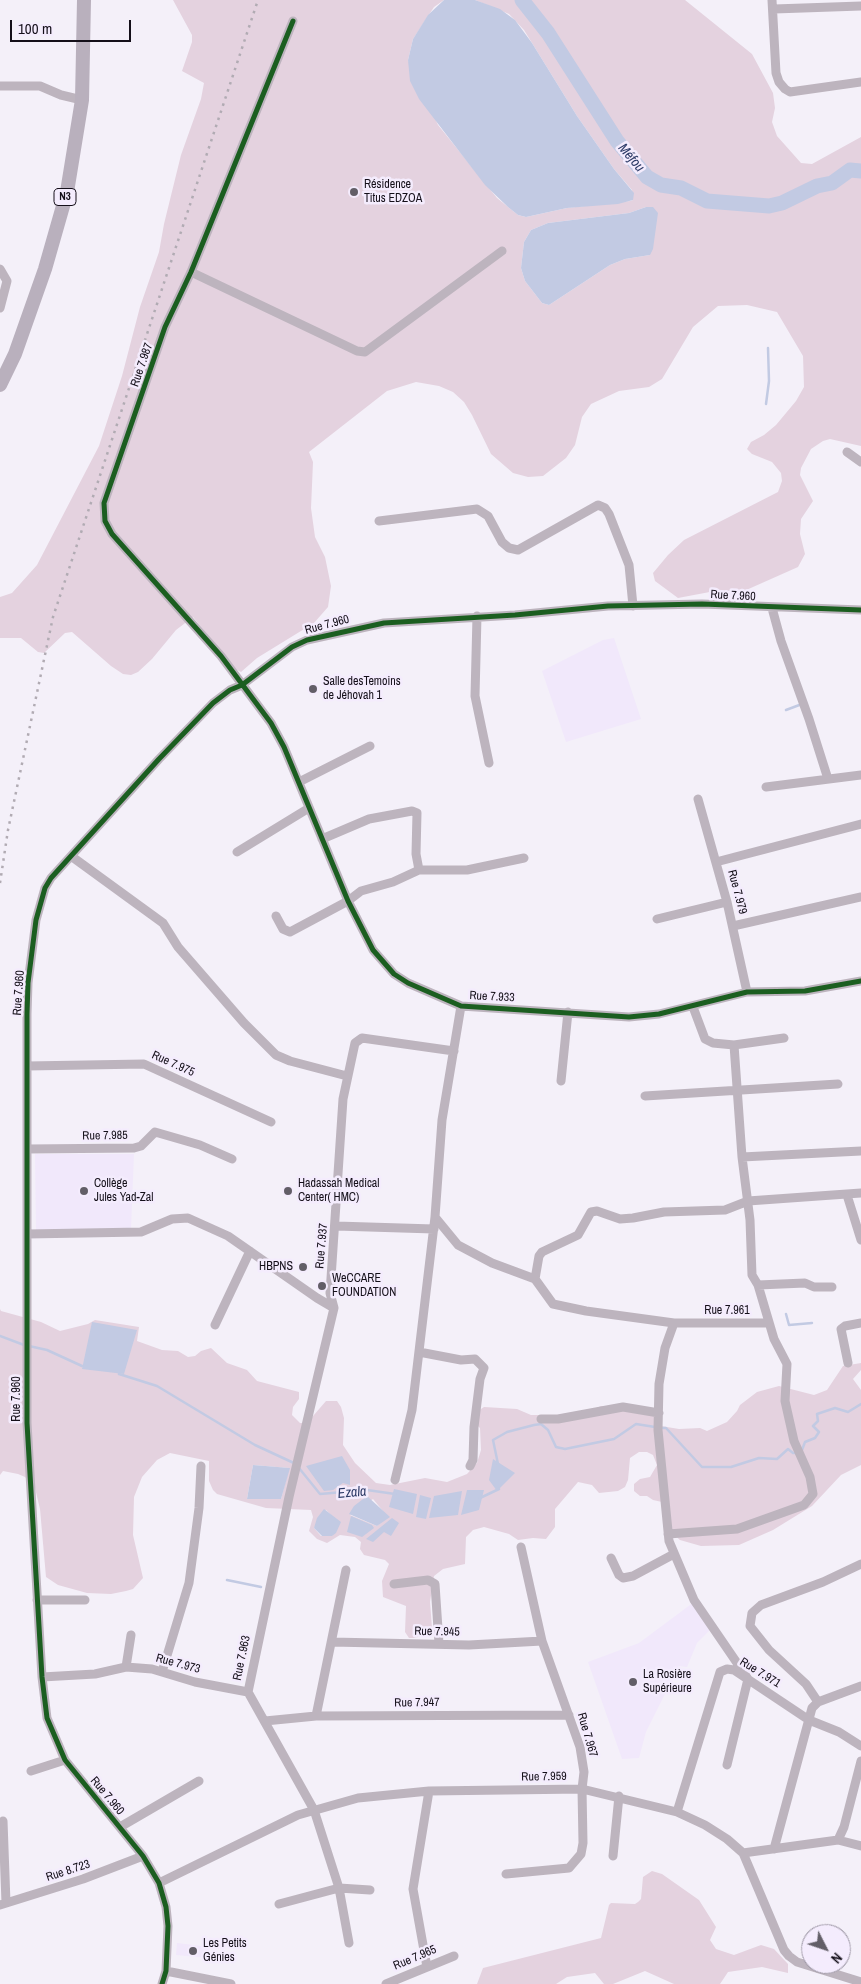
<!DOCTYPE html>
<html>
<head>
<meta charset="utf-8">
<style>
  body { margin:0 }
  #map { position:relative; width:861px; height:1984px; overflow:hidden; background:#f4f0f9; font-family:"Archivo Narrow",sans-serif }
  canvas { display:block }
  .north { position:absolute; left:801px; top:1924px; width:50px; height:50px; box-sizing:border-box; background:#f4ecfd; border:1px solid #9a94a2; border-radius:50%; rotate:131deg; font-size:14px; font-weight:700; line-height:20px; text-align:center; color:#140f19 }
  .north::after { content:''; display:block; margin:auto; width:18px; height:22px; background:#625e67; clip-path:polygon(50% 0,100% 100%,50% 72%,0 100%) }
  .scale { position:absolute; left:10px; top:20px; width:121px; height:22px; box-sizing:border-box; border:2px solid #140f19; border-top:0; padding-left:6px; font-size:15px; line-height:18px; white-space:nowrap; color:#140f19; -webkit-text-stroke:4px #f4ecfd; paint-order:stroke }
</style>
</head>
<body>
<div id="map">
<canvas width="861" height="1984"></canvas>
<div class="north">N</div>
<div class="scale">100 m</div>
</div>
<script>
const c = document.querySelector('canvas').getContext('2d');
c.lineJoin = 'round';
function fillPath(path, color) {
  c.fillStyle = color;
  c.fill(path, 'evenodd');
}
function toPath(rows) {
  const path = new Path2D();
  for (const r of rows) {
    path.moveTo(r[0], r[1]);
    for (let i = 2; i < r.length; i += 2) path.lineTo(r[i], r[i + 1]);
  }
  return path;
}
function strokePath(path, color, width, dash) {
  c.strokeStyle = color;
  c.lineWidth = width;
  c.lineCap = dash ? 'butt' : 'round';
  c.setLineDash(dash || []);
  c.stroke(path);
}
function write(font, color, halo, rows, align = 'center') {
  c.font = font + ' "Archivo Narrow",sans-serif';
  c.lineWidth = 5;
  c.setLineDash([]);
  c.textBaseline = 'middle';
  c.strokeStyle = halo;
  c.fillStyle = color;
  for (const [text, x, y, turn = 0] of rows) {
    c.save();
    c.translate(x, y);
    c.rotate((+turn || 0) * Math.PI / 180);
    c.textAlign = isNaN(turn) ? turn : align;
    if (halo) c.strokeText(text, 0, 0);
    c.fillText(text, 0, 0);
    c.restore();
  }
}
const built = toPath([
  [614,638,641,719,566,742,542,671,603,640],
  [35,1154,134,1154,131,1229,36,1230],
  [694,1602,713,1627,697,1643,687,1667,679,1666,646,1732,639,1758,622,1759,588,1662,639,1643],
  [177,1943,209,1947,208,1958,176,1955]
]);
const green = toPath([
  [173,0,444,0,434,7,413,39,408,60,438,125,497,198,518,215,526,217,567,208,630,201,633,200,632,190,614,169,577,116,524,30,509,14,475,0,685,0,752,54,773,93,775,108,772,122,777,136,801,163,812,164,861,137,861,446,830,439,823,441,811,449,801,468,800,475,813,501,801,519,800,534,805,554,798,567,744,591,715,591,678,598,655,581,653,573,668,555,684,540,778,492,782,481,781,473,772,462,752,454,747,449,751,442,764,435,776,425,796,401,804,387,803,356,777,312,747,305,718,306,693,327,662,379,649,387,619,391,591,404,582,417,575,445,566,458,543,476,528,477,513,473,491,454,472,415,464,402,453,392,439,386,416,382,387,391,309,452,313,462,311,508,315,537,325,557,331,586,328,607,314,623,257,658,241,672,235,669,193,617,176,630,152,659,138,672,131,675,123,674,111,666,72,632,65,633,44,653,38,652,21,638,0,638,0,597,12,593,37,565,99,446,122,376,140,307,159,252,164,224,181,155,201,99,204,83,182,71,192,42,192,35],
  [646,207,650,255,625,259,610,265,549,305,542,303,525,281,521,268,524,242,531,230,548,223,629,213],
  [0,1309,1,1311,41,1322,60,1331,88,1324,95,1320,139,1327,137,1341,162,1350,178,1351,188,1357,195,1356,201,1351,211,1348,227,1363,247,1370,257,1381,299,1392,299,1399,293,1407,292,1415,300,1423,307,1423,326,1401,337,1401,341,1407,344,1418,343,1445,355,1463,376,1483,390,1485,425,1478,447,1482,467,1474,477,1463,481,1450,480,1428,471,1419,475,1413,484,1407,517,1409,531,1415,560,1415,584,1413,601,1406,631,1406,655,1414,661,1426,679,1429,700,1428,707,1431,727,1422,737,1411,740,1405,757,1392,779,1386,814,1395,827,1390,843,1366,861,1363,861,1370,853,1379,861,1390,861,1465,841,1475,812,1506,773,1530,739,1545,701,1546,680,1540,674,1535,662,1502,653,1500,647,1496,640,1496,634,1491,634,1484,640,1479,650,1477,657,1465,653,1455,647,1452,639,1452,630,1458,628,1480,625,1487,618,1491,599,1493,592,1485,578,1482,555,1509,555,1527,546,1539,533,1538,518,1540,509,1534,484,1527,473,1530,466,1537,465,1564,443,1569,434,1576,430,1602,432,1628,424,1636,413,1638,409,1638,405,1632,406,1606,383,1597,382,1581,389,1564,385,1560,364,1555,360,1549,361,1542,355,1537,340,1535,327,1543,317,1539,309,1531,313,1517,311,1510,266,1508,217,1494,213,1490,209,1481,209,1461,170,1453,157,1460,142,1477,134,1497,133,1535,143,1578,133,1589,126,1591,111,1594,87,1593,58,1585,46,1577,40,1509,35,1488,25,1477,18,1474,3,1471,0,1475],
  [253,1465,289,1468,281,1499,247,1499],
  [373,1499,383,1511,385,1519,377,1526,350,1515],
  [326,1510,336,1520,332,1536,321,1536,314,1528],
  [652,1871,662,1874,699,1900,716,1927,710,1940,716,1949,734,1955,761,1945,774,1949,788,1964,788,1973,762,1967,728,1972,720,1984,674,1984,645,1971,613,1984,604,1984,595,1973,567,1977,556,1984,477,1984,483,1968,601,1938,609,1905,611,1903,635,1904,638,1902,641,1899,643,1877]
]);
const water = toPath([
  [444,0,475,0,500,9,515,20,532,43,577,116,614,169,634,193,633,200,618,204,567,208,526,217,518,215,508,207,485,185,419,99,410,81,408,60,413,39,428,15],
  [646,207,653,207,658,213,653,249,650,255,625,259,610,265,549,305,542,303,525,281,521,268,524,242,531,230,548,223,629,213],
  [92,1322,137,1330,124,1374,82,1369],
  [342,1456,350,1470,350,1485,343,1483,333,1490,324,1491,306,1466],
  [493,1459,515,1473,497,1491,489,1480],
  [253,1465,290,1468,281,1499,247,1499],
  [394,1489,417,1494,413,1514,389,1507],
  [467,1490,484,1490,479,1510,461,1515],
  [462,1491,458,1515,429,1518,434,1496],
  [420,1495,431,1498,426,1519,416,1517],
  [367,1496,390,1517,377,1526,349,1514,354,1506],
  [324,1509,341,1522,336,1533,332,1536,322,1536,314,1528,317,1518],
  [351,1516,372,1525,374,1528,362,1537,347,1532],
  [392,1518,399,1523,391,1536,384,1532,373,1542,366,1539]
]);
const stream = toPath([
  [766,404,769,381,768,348],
  [786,710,802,704],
  [786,1314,789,1325,812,1323],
  [0,1336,24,1345],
  [29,1346,47,1350,82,1366],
  [119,1374,157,1386,255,1445,296,1464],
  [660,1428,666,1428,702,1467,731,1467,759,1458,777,1459,788,1449,793,1453,797,1453],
  [802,1450,805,1442,815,1438,819,1432,813,1426,818,1421,817,1414,835,1408,848,1412,861,1404],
  [498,1464,493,1440,507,1432,534,1425,541,1424,548,1430,556,1447,565,1449,614,1439,636,1424,655,1427],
  [299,1468,320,1494,367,1490,395,1494],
  [480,1498,499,1489],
  [227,1580,261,1587]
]);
const river = toPath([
  [522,0,548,33,617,141,647,177,661,185,681,188,707,201,769,206,782,203,817,186,832,183,850,170,861,171]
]);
const minor = toPath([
  [772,0,776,73,779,82,785,89,790,92,861,82],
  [774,9,861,6],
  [293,21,191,272,165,327,104,503,105,521,112,534,221,656,271,723,284,747,348,901,373,950,394,974,408,983,461,1006,629,1017,659,1014,747,992,805,991,861,981],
  [0,86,40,86,61,95,82,100],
  [0,269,7,281,0,308],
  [191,272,357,351,365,352,502,251],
  [847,452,861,462],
  [379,521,477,509,488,516,502,542,509,548,518,550,598,505,605,508,609,514,629,565,633,606],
  [772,608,781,641,809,719,828,779],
  [477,616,475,696,489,763],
  [299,782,370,746],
  [766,787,861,775],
  [698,799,727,902,747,992],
  [322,839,369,819,412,811,417,813,416,854,419,870],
  [237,852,309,808],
  [71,856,163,923,178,947,244,1023,276,1055,290,1061,347,1076],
  [716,862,861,824],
  [276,916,283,929,290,932,348,901,361,891,393,882,419,870,467,870,524,858],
  [657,919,727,902],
  [733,926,861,897],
  [734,1045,784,1038],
  [27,1066,144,1064,271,1122],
  [561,1081,568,1012],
  [645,1096,838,1084],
  [28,1149,134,1148,141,1146,155,1132,200,1145,232,1159],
  [742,1157,861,1151],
  [847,1195,861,1240],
  [435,1217,458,1245,492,1263,535,1279,553,1304,586,1311,674,1323,768,1323],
  [336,1226,434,1229],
  [27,1234,141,1232,172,1219,188,1218,228,1236,317,1298,334,1308,330,1293,343,1099,355,1043,362,1038,454,1051],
  [535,1279,539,1256,542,1252,578,1235,591,1212,597,1211,620,1219,633,1218,664,1212,725,1210,748,1201,861,1193],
  [758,1285,805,1283,814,1287,832,1287],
  [334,1308,289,1497,248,1692,314,1810,339,1888,370,1890],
  [674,1323,665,1348,659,1384,658,1430,669,1541,694,1600,748,1679,727,1765],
  [215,1325,250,1251],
  [419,1352,461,1360,475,1359,484,1368,480,1379,474,1427,473,1460,470,1466],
  [848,1363,841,1329,845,1326,861,1323],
  [541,1419,558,1419,623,1407,659,1413],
  [395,1480,412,1410,435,1217,442,1120,461,1006],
  [668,1534,737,1529,804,1505,813,1494,810,1477,794,1441,785,1401,787,1364,774,1339,758,1285,752,1275,750,1220,742,1157,734,1045,713,1043,705,1039,693,1007],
  [611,1558,619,1575,623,1578,633,1576,674,1554],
  [394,1584,428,1580,435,1584,439,1644],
  [37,1600,85,1600],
  [332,1642,469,1645,542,1641],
  [126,1667,131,1635],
  [162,1672,189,1583,199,1508,201,1466],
  [42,1677,95,1674,126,1667,152,1669,195,1682,248,1692],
  [818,1702,806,1684,769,1650,750,1626,752,1613,761,1605,823,1582,861,1564],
  [316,1716,346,1570],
  [265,1721,316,1716,569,1715],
  [31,1771,65,1760],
  [677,1812,720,1672,727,1669,734,1670,809,1720,839,1732,861,1746],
  [3,1821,6,1903],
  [120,1827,199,1781],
  [838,1840,861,1846],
  [774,1849,812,1708,818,1702,861,1686],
  [743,1853,838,1840,844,1827,861,1761],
  [613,1856,619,1796],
  [506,1874,569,1868,581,1854,583,1843,582,1789,584,1772,580,1747,542,1641,521,1547],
  [159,1883,298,1815,358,1798,429,1791,582,1789,677,1812,705,1825,727,1839,743,1853,784,1950,789,1956,797,1962,861,1982],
  [279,1904,339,1888,349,1943],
  [0,1905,83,1879,143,1856],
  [427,1967,413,1889,429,1791],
  [166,1971,231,1984],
  [162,1984,166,1971,168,1926,166,1907,159,1883,143,1856,65,1760,47,1718,42,1677,27,1423,27,1014,28,983,36,920,45,888,51,878,159,759,213,703,230,690,242,685,292,647,307,640,384,623,515,615,608,606,702,604,861,610],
  [386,1984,454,1956]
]);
const highway = toPath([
  [0,385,15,354,45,269,67,192,82,100,84,0]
]);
const rail = toPath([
  [0,883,8,830,53,617,258,0]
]);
const cycleway = toPath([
  [293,21,191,272,165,327,104,503,105,521,112,534,221,656,271,723,284,747,348,901,373,950,394,974,408,983,461,1006,629,1017,659,1014,747,992,805,991,861,981],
  [162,1984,166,1971,168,1926,166,1907,159,1883,143,1856,65,1760,47,1718,42,1677,27,1423,27,1014,28,983,36,920,45,888,51,878,159,759,213,703,230,690,242,685,292,647,307,640,384,623,515,615,608,606,702,604,861,610]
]);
const markers = [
  [354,192,5,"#625e67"],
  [313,689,5,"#625e67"],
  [84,1191,5,"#625e67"],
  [288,1191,5,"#625e67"],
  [303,1267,5,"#625e67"],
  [322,1286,5,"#625e67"],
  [633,1682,5,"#625e67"],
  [193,1951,5,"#625e67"]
];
const shields = [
  [65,197,22]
];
const shieldNames = [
  ["N3",65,197]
];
const poiNames = [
  ["Résidence",364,185],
  ["Titus EDZOA",364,199],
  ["Salle desTemoins",323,682],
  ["de Jéhovah 1",323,696],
  ["Collège",94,1184],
  ["Jules Yad-Zal",94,1198],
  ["Hadassah Medical",298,1184],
  ["Center( HMC)",298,1198],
  ["HBPNS",293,1267,"right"],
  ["WeCCARE",332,1279],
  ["FOUNDATION",332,1293],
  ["La Rosière",643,1675],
  ["Supérieure",643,1689],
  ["Les Petits",203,1944],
  ["Génies",203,1958]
];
const streetNames = [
  ["Rue 7.987",142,365,-71],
  ["Rue 7.960",733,596,3],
  ["Rue 7.960",327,625,-15],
  ["Rue 7.979",737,892,75],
  ["Rue 7.960",19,993,-86],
  ["Rue 7.933",492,997,3],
  ["Rue 7.975",173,1064,24],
  ["Rue 7.985",105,1136,-1],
  ["Rue 7.937",322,1246,-85],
  ["Rue 7.961",727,1311],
  ["Rue 7.960",17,1399,-90],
  ["Rue 7.945",437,1632,1],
  ["Rue 7.963",242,1658,-78],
  ["Rue 7.973",178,1664,15],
  ["Rue 7.971",760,1673,32],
  ["Rue 7.947",417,1703,-1],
  ["Rue 7.967",587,1735,74],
  ["Rue 7.959",544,1777,-1],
  ["Rue 7.960",107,1796,50],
  ["Rue 8.723",68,1871,-18],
  ["Rue 7.965",415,1958,-23]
];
const waterNames = [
  ["Méfou",631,158,50],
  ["Ezala",352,1493,-5]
];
fillPath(built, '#f1e8fb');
fillPath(green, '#e4d2df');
fillPath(water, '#c2cae3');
strokePath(stream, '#c2cae3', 2.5);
strokePath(river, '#c2cae3', 15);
strokePath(minor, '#bdb4be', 9);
strokePath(highway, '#b9b0bd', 14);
strokePath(rail, '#b1abb3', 2.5, [2.5, 5]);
strokePath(cycleway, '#1b5e20', 5);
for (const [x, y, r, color] of markers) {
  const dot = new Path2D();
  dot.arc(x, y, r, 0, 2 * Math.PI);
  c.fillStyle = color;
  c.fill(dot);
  strokePath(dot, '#f4ecfd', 2);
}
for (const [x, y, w] of shields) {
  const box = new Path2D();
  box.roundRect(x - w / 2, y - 8.5, w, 17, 4);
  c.fillStyle = '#f4ecfd';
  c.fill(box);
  strokePath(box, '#140f19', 1);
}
write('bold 11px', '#140f19', null, shieldNames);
write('12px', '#140f19', '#f4ecfd', poiNames, 'left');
write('12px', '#140f19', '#f4ecfd', streetNames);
write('italic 14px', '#2c3a66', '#f4ecfd', waterNames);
</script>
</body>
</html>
